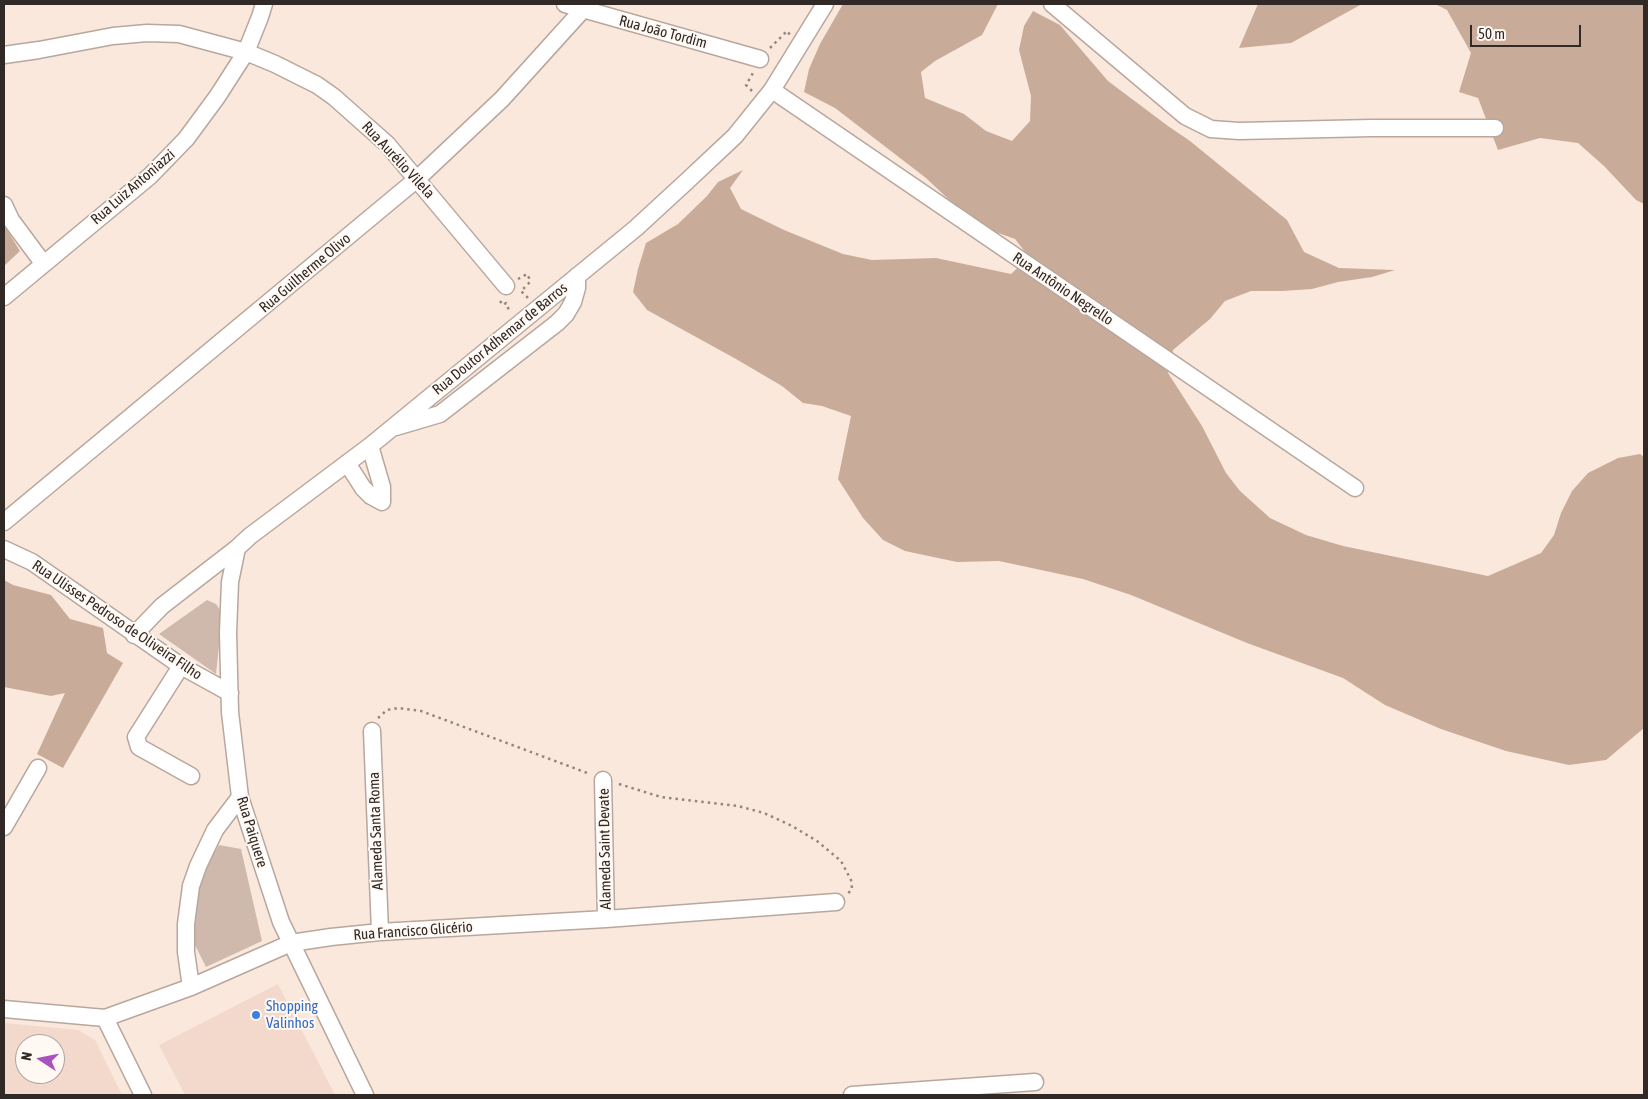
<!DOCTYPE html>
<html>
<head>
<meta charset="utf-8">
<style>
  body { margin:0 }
  #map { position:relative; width:1648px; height:1099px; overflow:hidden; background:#fae8dd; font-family:"Asap Condensed",sans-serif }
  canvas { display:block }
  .frame { position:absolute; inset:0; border:5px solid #302925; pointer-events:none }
  .north { position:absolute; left:15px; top:1034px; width:50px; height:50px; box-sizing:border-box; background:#fff8f3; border:1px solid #aca5a1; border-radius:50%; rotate:281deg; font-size:14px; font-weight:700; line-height:20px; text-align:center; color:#302925 }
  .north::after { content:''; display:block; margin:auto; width:18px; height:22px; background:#a951bd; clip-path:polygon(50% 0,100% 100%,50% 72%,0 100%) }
  .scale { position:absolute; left:1470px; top:25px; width:111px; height:22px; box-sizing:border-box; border:2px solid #302925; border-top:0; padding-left:6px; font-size:15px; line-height:18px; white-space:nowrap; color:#302925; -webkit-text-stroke:4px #fff8f3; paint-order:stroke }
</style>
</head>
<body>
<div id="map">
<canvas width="1648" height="1099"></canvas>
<div class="frame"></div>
<div class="north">N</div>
<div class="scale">50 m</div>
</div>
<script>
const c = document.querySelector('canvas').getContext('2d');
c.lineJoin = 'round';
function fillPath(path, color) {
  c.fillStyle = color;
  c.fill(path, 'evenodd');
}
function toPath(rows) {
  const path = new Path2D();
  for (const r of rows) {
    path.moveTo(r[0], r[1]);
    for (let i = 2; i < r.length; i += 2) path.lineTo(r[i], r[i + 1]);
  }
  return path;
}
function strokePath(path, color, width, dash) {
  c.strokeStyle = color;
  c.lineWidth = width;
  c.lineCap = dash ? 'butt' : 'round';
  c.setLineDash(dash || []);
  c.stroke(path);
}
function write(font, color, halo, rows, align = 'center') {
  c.font = font + ' "Asap Condensed",sans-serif';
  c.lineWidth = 4;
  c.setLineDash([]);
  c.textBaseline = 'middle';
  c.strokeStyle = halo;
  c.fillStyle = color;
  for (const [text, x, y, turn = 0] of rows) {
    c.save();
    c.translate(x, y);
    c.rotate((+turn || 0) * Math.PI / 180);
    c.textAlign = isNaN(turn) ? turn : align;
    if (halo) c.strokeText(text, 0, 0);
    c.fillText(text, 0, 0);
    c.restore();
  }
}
const built = toPath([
  [278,984,335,1095,185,1095,159,1045],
  [4,1023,78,1030,95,1040,122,1095,4,1095],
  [25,1044,55,1044,55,1074,25,1074]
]);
const green = toPath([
  [207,600,216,604,220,610,222,618,216,674,159,634],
  [219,845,241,849,262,941,206,967,193,941,194,923,198,890,207,863]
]);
const forest = toPath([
  [843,4,998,4,982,35,935,61,921,72,925,98,964,114,986,131,1012,141,1030,121,1031,96,1019,50,1024,26,1033,11,1060,25,1108,81,1168,126,1190,141,1287,220,1304,252,1339,268,1395,270,1372,277,1338,282,1312,289,1282,291,1251,291,1225,301,1210,319,1173,350,1168,373,1202,426,1226,473,1240,491,1270,518,1306,535,1343,546,1488,576,1541,553,1554,535,1561,513,1572,491,1588,473,1618,458,1640,454,1644,457,1644,728,1606,760,1569,765,1506,751,1441,729,1385,705,1343,678,1247,643,1131,595,1083,579,999,561,957,562,905,551,883,540,863,518,838,479,851,416,822,406,803,403,782,386,736,359,647,310,633,292,638,269,646,243,678,224,707,196,718,182,743,170,730,188,741,209,784,230,843,254,872,260,936,258,1011,274,1029,257,1015,239,993,231,963,213,926,178,835,108,804,92,809,69,820,44],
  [1258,4,1362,4,1291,43,1239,48],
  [1430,4,1644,4,1644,204,1636,200,1604,166,1578,143,1540,138,1498,150,1478,98,1459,92,1471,53,1447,10,1435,4],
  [4,225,20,251,4,266],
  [4,580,13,585,51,595,70,619,103,628,107,653,123,663,63,768,37,754,65,693,51,696,4,687]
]);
const path = toPath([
  [770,48,787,31,790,35],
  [752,91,746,85,753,73],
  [518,279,527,274,529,278,530,282,521,291,528,298],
  [500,301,503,305,506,303,510,313],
  [378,718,387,710,398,708,421,711,590,774],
  [619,784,661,797,738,806,764,813,792,826,817,841,841,861,851,880,852,888,848,894]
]);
const minor = toPath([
  [565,4,760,59],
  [1052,4,1185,116,1211,129,1239,131,1372,128,1495,128],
  [4,55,39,50,113,36,147,33,179,34,246,52,275,64,317,85,334,97,387,144,506,286],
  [772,90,1355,488],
  [4,205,11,220,43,263],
  [4,297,150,176,186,139,217,97,246,52,260,17,264,4],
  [396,427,440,414,557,323,566,314,573,302,577,288,577,276],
  [347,463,363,488,371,496,382,502,382,487,370,446],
  [4,522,417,179,502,99,588,4],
  [237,548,230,582,228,633,230,712,240,797,281,922,365,1095],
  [4,549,32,562,181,666,230,693],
  [134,635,162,606,237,548,250,536,370,446,636,228,686,182,735,136,772,90,825,4],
  [181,666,136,737,139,747,191,776],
  [372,731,380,932],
  [603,780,606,919],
  [4,827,38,768],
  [191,987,186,952,186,924,191,886,198,866,215,830,240,797],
  [4,1009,105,1018,191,987,291,943,331,937,380,932,606,919,836,902],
  [105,1018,143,1095],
  [852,1095,1035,1082]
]);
const markers = [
  [256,1015,5,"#3f7fe0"]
];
const streetNames = [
  ["Rua João Tordim",663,32,15],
  ["Rua Aurélio Vilela",398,160,47],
  ["Rua Luiz Antoniazzi",133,187,-41],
  ["Rua Guilherme Olivo",305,273,-40],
  ["Rua Antônio Negrello",1063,289,34],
  ["Rua Doutor Adhemar de Barros",500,339,-39],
  ["Rua Ulisses Pedroso de Oliveira Filho",117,620,34],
  ["Alameda Santa Roma",376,831,-92],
  ["Rua Paiquere",252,832,73],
  ["Alameda Saint Devate",605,849,-91],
  ["Rua Francisco Glicério",413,931,-4]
];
const shopNames = [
  ["Shopping",266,1006],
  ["Valinhos",266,1023]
];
fillPath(built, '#f2d9cb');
fillPath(green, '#ceb9ac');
fillPath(forest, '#c9ab99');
strokePath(minor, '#b8a79d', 19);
strokePath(path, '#93867f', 2.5, [2.5, 4]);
strokePath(minor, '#fff', 16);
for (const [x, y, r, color] of markers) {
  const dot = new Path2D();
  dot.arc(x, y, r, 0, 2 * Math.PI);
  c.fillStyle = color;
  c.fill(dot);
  strokePath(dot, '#fff8f3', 2);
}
write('15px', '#302925', '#fff8f3', streetNames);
write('15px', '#366cbe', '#fff8f3', shopNames, 'left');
</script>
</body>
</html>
